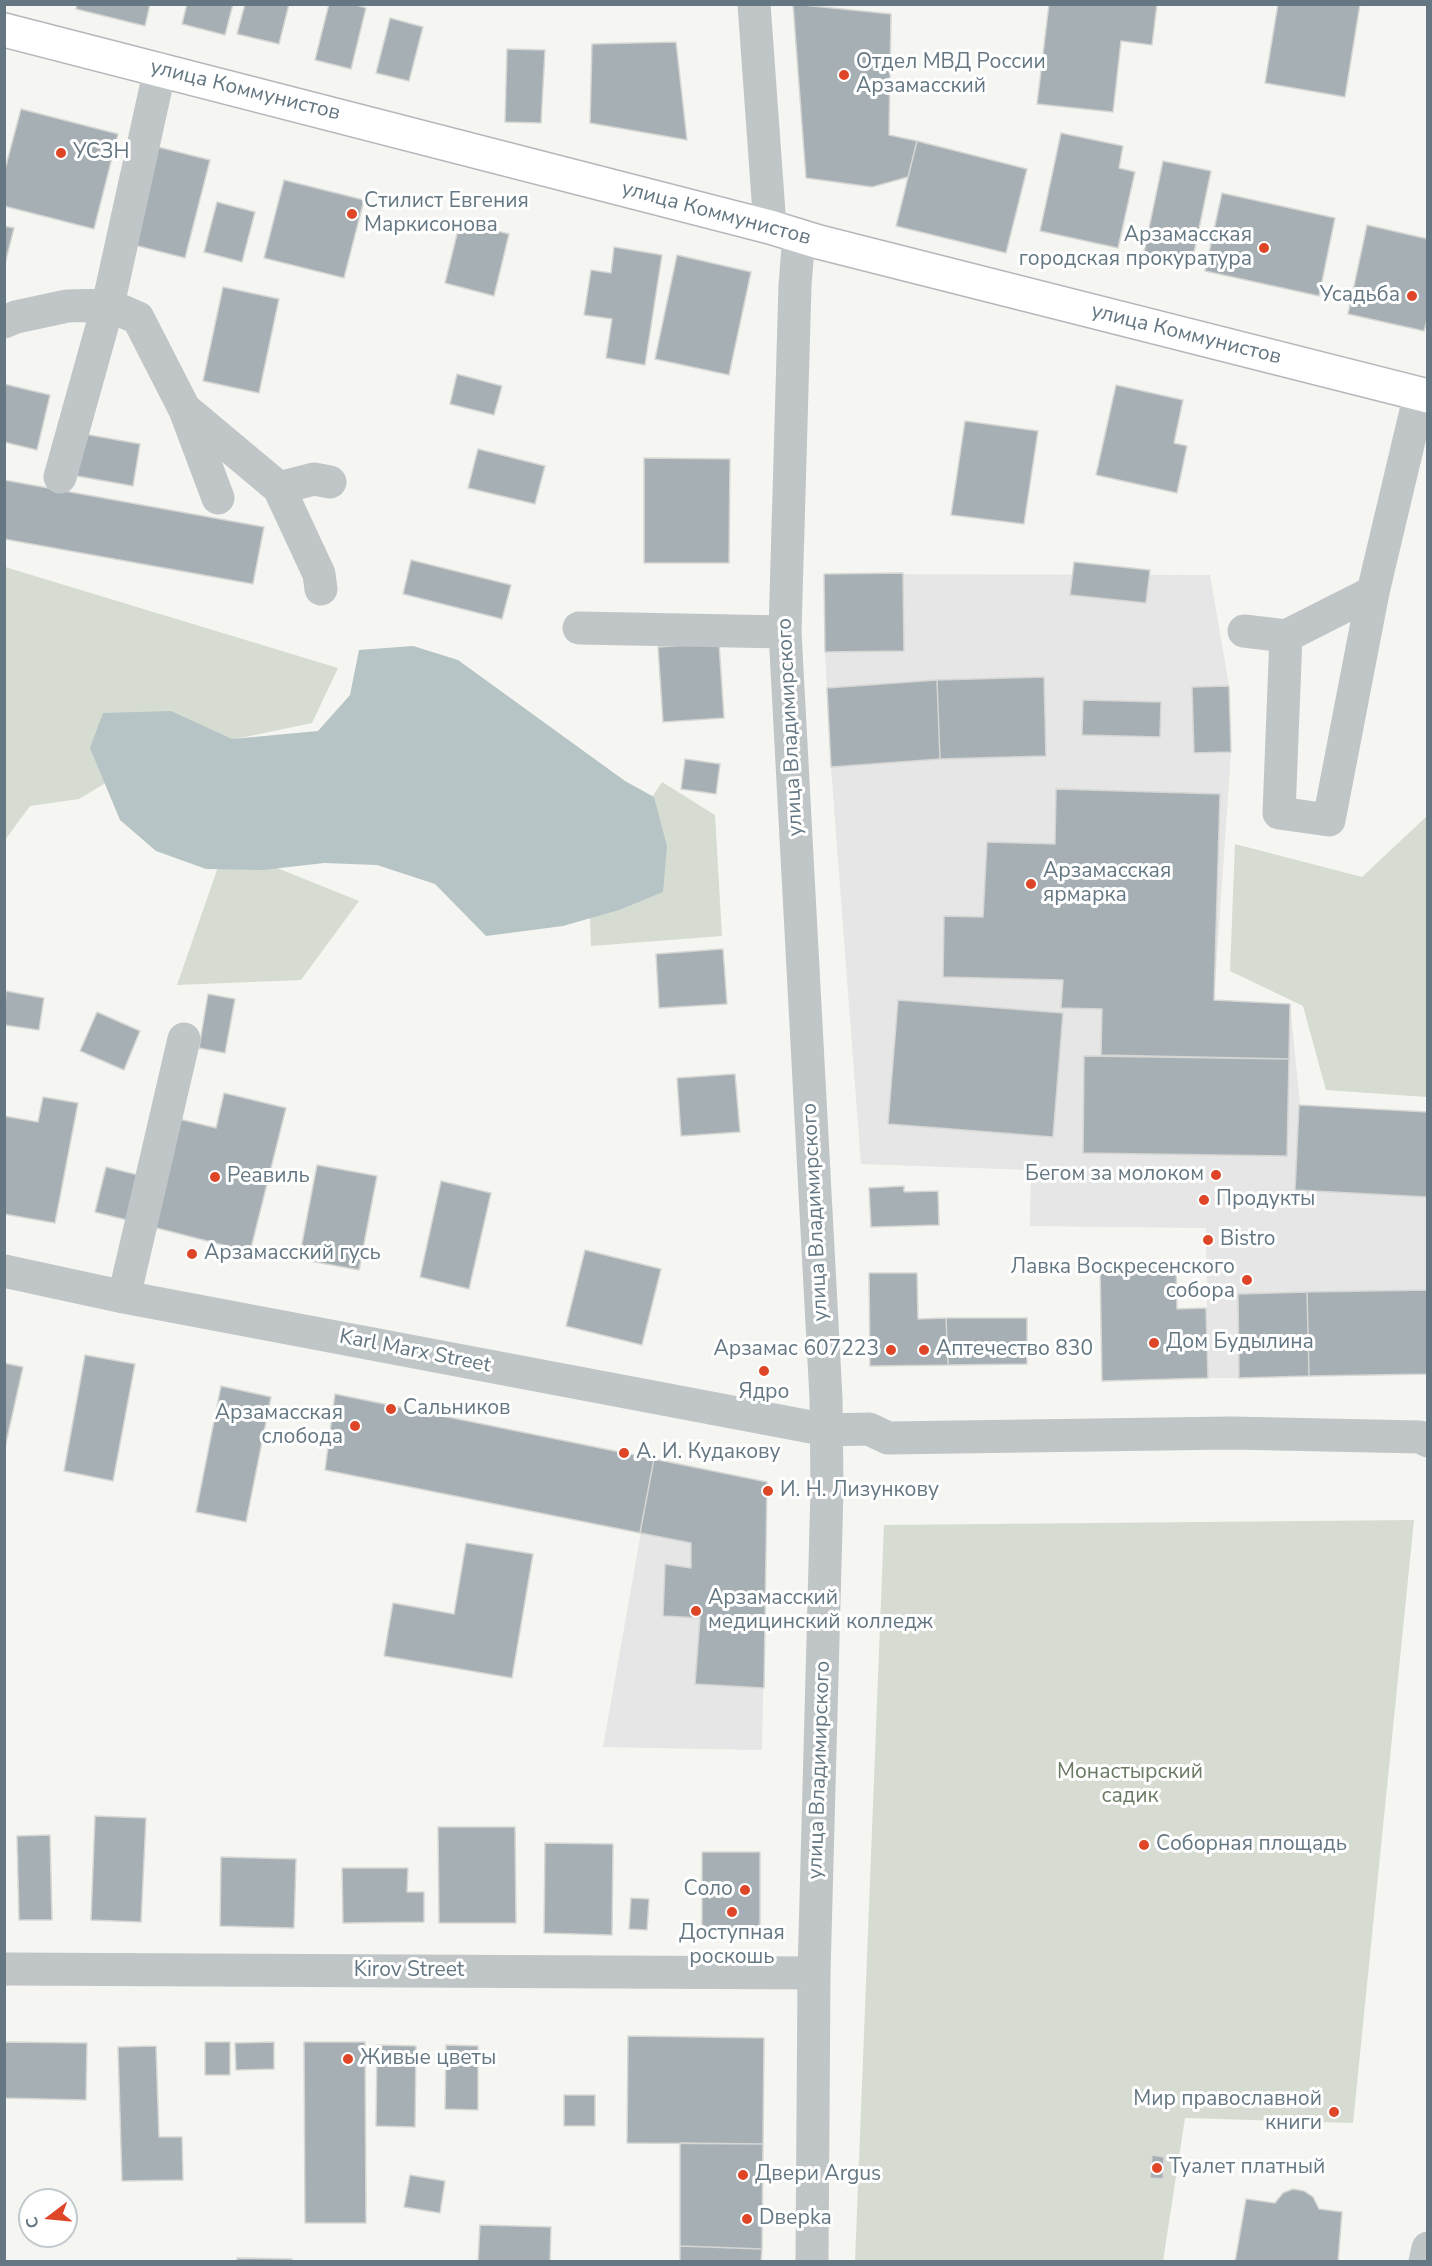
<!DOCTYPE html>
<html>
<head>
<meta charset="utf-8">
<style>
  body { margin:0 }
  #map { position:relative; width:1432px; height:2266px; overflow:hidden; background:#f5f5f1; font-family:"Nunito Sans",sans-serif }
  canvas { display:block }
  .frame { position:absolute; inset:0; border:6px solid #647782; pointer-events:none }
  .north { position:absolute; left:18px; top:2188px; width:60px; height:60px; box-sizing:border-box; background:#fff; border:2px solid #c1c9cd; border-radius:50%; rotate:254deg; font-size:16px; font-weight:700; line-height:24px; text-align:center; color:#647782 }
  .north::after { content:''; display:block; margin:auto; width:21px; height:27px; background:#df4527; clip-path:polygon(50% 0,100% 100%,50% 72%,0 100%) }
</style>
</head>
<body>
<div id="map">
<canvas width="1432" height="2266"></canvas>
<div class="frame"></div>
<div class="north">С</div>
</div>
<script>
const c = document.querySelector('canvas').getContext('2d');
c.lineJoin = 'round';
function fillPath(path, color) {
  c.fillStyle = color;
  c.fill(path, 'evenodd');
}
function toPath(rows) {
  const path = new Path2D();
  for (const r of rows) {
    path.moveTo(r[0], r[1]);
    for (let i = 2; i < r.length; i += 2) path.lineTo(r[i], r[i + 1]);
  }
  return path;
}
function strokePath(path, color, width, dash) {
  c.strokeStyle = color;
  c.lineWidth = width;
  c.lineCap = dash ? 'butt' : 'round';
  c.setLineDash(dash || []);
  c.stroke(path);
}
function write(font, color, halo, rows, align = 'center') {
  c.font = font + ' "Nunito Sans",sans-serif';
  c.lineWidth = 6;
  c.setLineDash([]);
  c.textBaseline = 'middle';
  c.strokeStyle = halo;
  c.fillStyle = color;
  for (const [text, x, y, turn = 0] of rows) {
    c.save();
    c.translate(x, y);
    c.rotate((+turn || 0) * Math.PI / 180);
    c.textAlign = isNaN(turn) ? turn : align;
    if (halo) c.strokeText(text, 0, 0);
    c.fillText(text, 0, 0);
    c.restore();
  }
}
const built = toPath([
  [824,574,1210,575,1229,686,1231,752,1214,1000,1290,1004,1300,1105,1427,1112,1427,1290,1238,1294,1239,1378,1208,1378,1206,1228,1030,1226,1031,1170,861,1164,831,767,825,652],
  [654,1459,767,1482,762,1750,603,1747]
]);
const green = toPath([
  [5,567,338,668,312,723,149,757,79,799,30,806,5,840],
  [662,782,715,815,722,936,591,946,589,892],
  [1427,816,1427,1097,1326,1090,1303,1006,1230,971,1235,844,1362,877],
  [225,847,359,901,301,980,177,985],
  [1414,1520,1353,2123,1185,2118,1163,2261,855,2262,884,1525]
]);
const water = toPath([
  [413,646,458,660,625,781,654,797,667,846,663,892,619,910,563,926,486,936,435,884,377,865,324,863,263,870,206,869,156,851,120,820,90,748,103,713,171,711,232,739,318,731,350,695,359,650]
]);
const building = toPath([
  [77,4,150,4,145,26,76,9,77,4],
  [187,4,233,4,225,35,182,24,187,4],
  [245,4,289,4,279,44,237,34,245,4],
  [329,4,353,4,366,8,351,69,315,60,329,4],
  [793,4,891,14,889,135,917,141,908,177,872,187,806,178,793,4],
  [1049,4,1157,4,1152,45,1121,41,1113,112,1037,104,1049,4],
  [1278,4,1360,4,1345,97,1265,83,1278,4],
  [390,18,423,27,409,81,376,73,390,18],
  [676,42,687,140,590,123,592,44,676,42],
  [507,49,545,50,541,123,505,122,507,49],
  [21,109,118,134,94,229,4,206,4,173,21,109],
  [1061,133,1123,146,1119,168,1135,172,1118,248,1040,231,1061,133],
  [917,141,1027,169,1006,253,896,226,917,141],
  [158,147,210,160,185,258,134,245,158,147],
  [1163,161,1211,171,1191,267,1143,257,1163,161],
  [284,180,364,200,344,278,264,258,284,180],
  [1222,193,1335,218,1319,296,1205,271,1222,193],
  [217,202,255,212,242,262,204,252,217,202],
  [460,222,509,234,494,296,445,283,460,222],
  [1367,225,1428,239,1428,317,1424,331,1348,314,1367,225],
  [4,226,14,228,4,268,4,226],
  [614,247,662,255,645,365,606,358,612,319,584,315,591,270,611,273,614,247],
  [677,255,751,272,729,375,655,359,677,255],
  [223,287,279,299,259,393,203,381,223,287],
  [457,374,502,386,494,415,450,404,457,374],
  [4,384,50,395,37,450,4,442,4,384],
  [1116,385,1183,400,1174,443,1187,446,1177,493,1096,475,1116,385],
  [965,421,1038,431,1024,524,951,515,965,421],
  [84,434,140,444,133,486,77,476,84,434],
  [478,449,545,466,535,504,468,488,478,449],
  [644,458,730,459,729,563,644,563,644,458],
  [4,480,264,527,253,584,4,539,4,480],
  [411,560,511,585,502,619,403,594,411,560],
  [1074,562,1150,570,1146,603,1070,595,1074,562],
  [903,573,904,651,825,652,824,574,903,573],
  [719,643,724,718,663,722,658,647,719,643],
  [1044,677,1046,756,940,759,937,680,1044,677],
  [937,680,940,759,831,767,827,688,937,680],
  [1229,686,1231,752,1194,753,1192,687,1229,686],
  [1083,700,1161,702,1160,737,1082,735,1083,700],
  [685,759,720,764,716,794,681,789,685,759],
  [1056,789,1220,794,1214,1000,1290,1004,1289,1059,1101,1055,1102,1009,1061,1008,1063,980,943,977,944,916,983,917,987,842,1055,844,1056,789],
  [723,949,727,1004,659,1008,656,954,723,949],
  [6,991,44,998,39,1030,4,1025,6,991],
  [208,994,235,999,225,1053,199,1048,208,994],
  [898,1000,1063,1013,1053,1137,888,1124,898,1000],
  [97,1012,140,1031,124,1070,80,1051,97,1012],
  [1084,1056,1289,1059,1287,1156,1083,1153,1084,1056],
  [735,1074,740,1132,681,1136,677,1078,735,1074],
  [224,1093,286,1108,250,1252,149,1226,175,1118,216,1128,224,1093],
  [43,1097,78,1103,55,1223,4,1214,4,1116,38,1122,43,1097],
  [1299,1105,1428,1112,1428,1197,1295,1190,1299,1105],
  [317,1165,377,1176,359,1270,299,1259,317,1165],
  [106,1167,146,1177,135,1222,95,1212,106,1167],
  [441,1181,491,1193,469,1289,420,1277,441,1181],
  [904,1186,904,1192,938,1191,939,1225,871,1227,869,1188,904,1186],
  [585,1250,661,1269,642,1345,566,1326,585,1250],
  [1176,1265,1177,1309,1206,1308,1208,1378,1102,1381,1100,1266,1176,1265],
  [869,1273,917,1273,918,1319,946,1318,948,1365,870,1366,869,1273],
  [1428,1290,1428,1374,1309,1376,1307,1292,1428,1290],
  [1307,1292,1309,1376,1239,1378,1238,1294,1307,1292],
  [946,1318,1027,1318,1027,1364,948,1365,946,1318],
  [85,1355,135,1364,113,1481,64,1471,85,1355],
  [4,1363,23,1367,4,1452,4,1363],
  [221,1386,271,1397,246,1522,196,1512,221,1386],
  [335,1394,654,1459,640,1533,325,1470,335,1394],
  [654,1459,767,1482,764,1688,695,1684,700,1618,663,1616,665,1564,691,1568,691,1543,640,1533,654,1459],
  [466,1543,533,1554,512,1678,384,1656,393,1603,454,1614,466,1543],
  [95,1816,146,1818,141,1922,91,1920,95,1816],
  [438,1827,515,1827,516,1923,439,1923,438,1827],
  [50,1835,52,1920,19,1920,17,1836,50,1835],
  [545,1843,613,1844,612,1935,544,1933,545,1843],
  [702,1852,760,1852,760,1930,702,1929,702,1852],
  [221,1857,296,1859,294,1928,220,1926,221,1857],
  [342,1868,408,1868,407,1892,424,1892,424,1922,343,1923,342,1868],
  [631,1898,649,1899,647,1930,629,1929,631,1898],
  [628,2036,764,2038,763,2144,627,2143,628,2036],
  [4,2042,87,2043,86,2100,4,2098,4,2042],
  [205,2042,230,2042,230,2075,205,2075,205,2042],
  [274,2042,274,2069,236,2070,235,2043,274,2042],
  [304,2042,365,2042,366,2223,305,2223,304,2042],
  [377,2045,416,2046,415,2127,376,2126,377,2045],
  [446,2045,478,2046,478,2110,445,2109,446,2045],
  [156,2046,159,2137,182,2137,183,2180,122,2181,118,2047,156,2046],
  [564,2095,595,2095,595,2126,564,2126,564,2095],
  [680,2143,763,2144,762,2249,680,2246,680,2143],
  [1152,2155,1164,2157,1163,2179,1150,2178,1152,2155],
  [410,2175,445,2181,440,2213,404,2207,410,2175],
  [1293,2189,1304,2191,1313,2197,1319,2209,1342,2212,1338,2262,1235,2262,1246,2199,1275,2203,1283,2193,1293,2189],
  [480,2225,551,2227,550,2262,478,2262,480,2225],
  [680,2246,762,2249,761,2262,680,2262,680,2246],
  [237,2258,292,2259,292,2262,237,2262,237,2258]
]);
const minor = toPath([
  [754,4,770,227],
  [799,236,795,285,785,632,826,1398,827,1490,814,1973,812,2262],
  [4,322,16,317,67,306,108,305,138,318,185,410,218,498],
  [187,411,279,488,319,574,321,589],
  [60,477,108,305,160,69],
  [279,488,314,479,330,482],
  [579,628,785,632],
  [1244,631,1286,636,1279,813,1329,820,1373,592,1420,394],
  [1286,636,1373,592],
  [4,1271,124,1297,827,1430,869,1429,888,1438,1231,1433,1420,1437,1428,1441],
  [124,1297,184,1039],
  [4,1969,814,1973],
  [1425,2262,1428,2248]
]);
const major = toPath([
  [4,30,770,227,819,242,1428,396]
]);
const markers = [
  [844,75,6,"#df4527"],
  [61,153,6,"#df4527"],
  [352,214,6,"#df4527"],
  [1264,248,6,"#df4527"],
  [1412,296,6,"#df4527"],
  [1031,884,6,"#df4527"],
  [1216,1175,6,"#df4527"],
  [215,1177,6,"#df4527"],
  [1204,1200,6,"#df4527"],
  [1208,1240,6,"#df4527"],
  [192,1254,6,"#df4527"],
  [1247,1280,6,"#df4527"],
  [1154,1343,6,"#df4527"],
  [891,1350,6,"#df4527"],
  [924,1350,6,"#df4527"],
  [764,1371,6,"#df4527"],
  [391,1409,6,"#df4527"],
  [355,1426,6,"#df4527"],
  [624,1453,6,"#df4527"],
  [768,1491,6,"#df4527"],
  [696,1611,6,"#df4527"],
  [1144,1845,6,"#df4527"],
  [745,1890,6,"#df4527"],
  [732,1912,6,"#df4527"],
  [348,2059,6,"#df4527"],
  [1334,2112,6,"#df4527"],
  [1157,2168,6,"#df4527"],
  [743,2175,6,"#df4527"],
  [747,2219,6,"#df4527"]
];
const poiNames = [
  ["Отдел МВД России",856,63],
  ["Арзамасский",856,87],
  ["УСЗН",73,153],
  ["Стилист Евгения",364,202],
  ["Маркисонова",364,226],
  ["Арзамасская",1252,236,"right"],
  ["городская прокуратура",1252,260,"right"],
  ["Усадьба",1400,296,"right"],
  ["Арзамасская",1043,872],
  ["ярмарка",1043,896],
  ["Бегом за молоком",1204,1175,"right"],
  ["Реавиль",227,1177],
  ["Продукты",1216,1200],
  ["Bistro",1220,1240],
  ["Арзамасский гусь",204,1254],
  ["Лавка Воскресенского",1235,1268,"right"],
  ["собора",1235,1292,"right"],
  ["Дом Будылина",1166,1343],
  ["Арзамас 607223",879,1350,"right"],
  ["Аптечество 830",936,1350],
  ["Ядро",764,1393,"center"],
  ["Сальников",403,1409],
  ["Арзамасская",343,1414,"right"],
  ["слобода",343,1438,"right"],
  ["А. И. Кудакову",636,1453],
  ["И. Н. Лизункову",780,1491],
  ["Арзамасский",708,1599],
  ["медицинский колледж",708,1623],
  ["Соборная площадь",1156,1845],
  ["Соло",733,1890,"right"],
  ["Доступная",732,1934,"center"],
  ["роскошь",732,1958,"center"],
  ["Живые цветы",360,2059],
  ["Мир православной",1322,2100,"right"],
  ["книги",1322,2124,"right"],
  ["Туалет платный",1169,2168],
  ["Двери Argus",755,2175],
  ["Dверkа",759,2219]
];
const streetNames = [
  ["улица Коммунистов",245,91,14],
  ["улица Коммунистов",716,214,15],
  ["улица Коммунистов",1186,335,14],
  ["улица Владимирского",791,727,-93],
  ["улица Владимирского",816,1212,-93],
  ["Karl Marx Street",415,1352,11],
  ["улица Владимирского",820,1770,-88],
  ["Kirov Street",409,1971]
];
const parkNames = [
  ["Монастырский",1130,1773],
  ["садик",1130,1797]
];
fillPath(built, '#e5e6e5');
fillPath(green, '#d6dcd2');
fillPath(water, '#b6c4c6');
fillPath(building, '#a6b0b4');
strokePath(building, '#d6d6d4', 1.5);
strokePath(major, '#b3b8bb', 36);
strokePath(minor, '#c0c5c7', 33);
strokePath(major, '#fff', 33);
for (const [x, y, r, color] of markers) {
  const dot = new Path2D();
  dot.arc(x, y, r, 0, 2 * Math.PI);
  c.fillStyle = color;
  c.fill(dot);
  strokePath(dot, '#fff', 2);
}
write('21px', '#647782', '#fff', poiNames, 'left');
write('21px', '#647782', '#fff', streetNames);
write('21px', '#697963', '#fff', parkNames);
</script>
</body>
</html>
